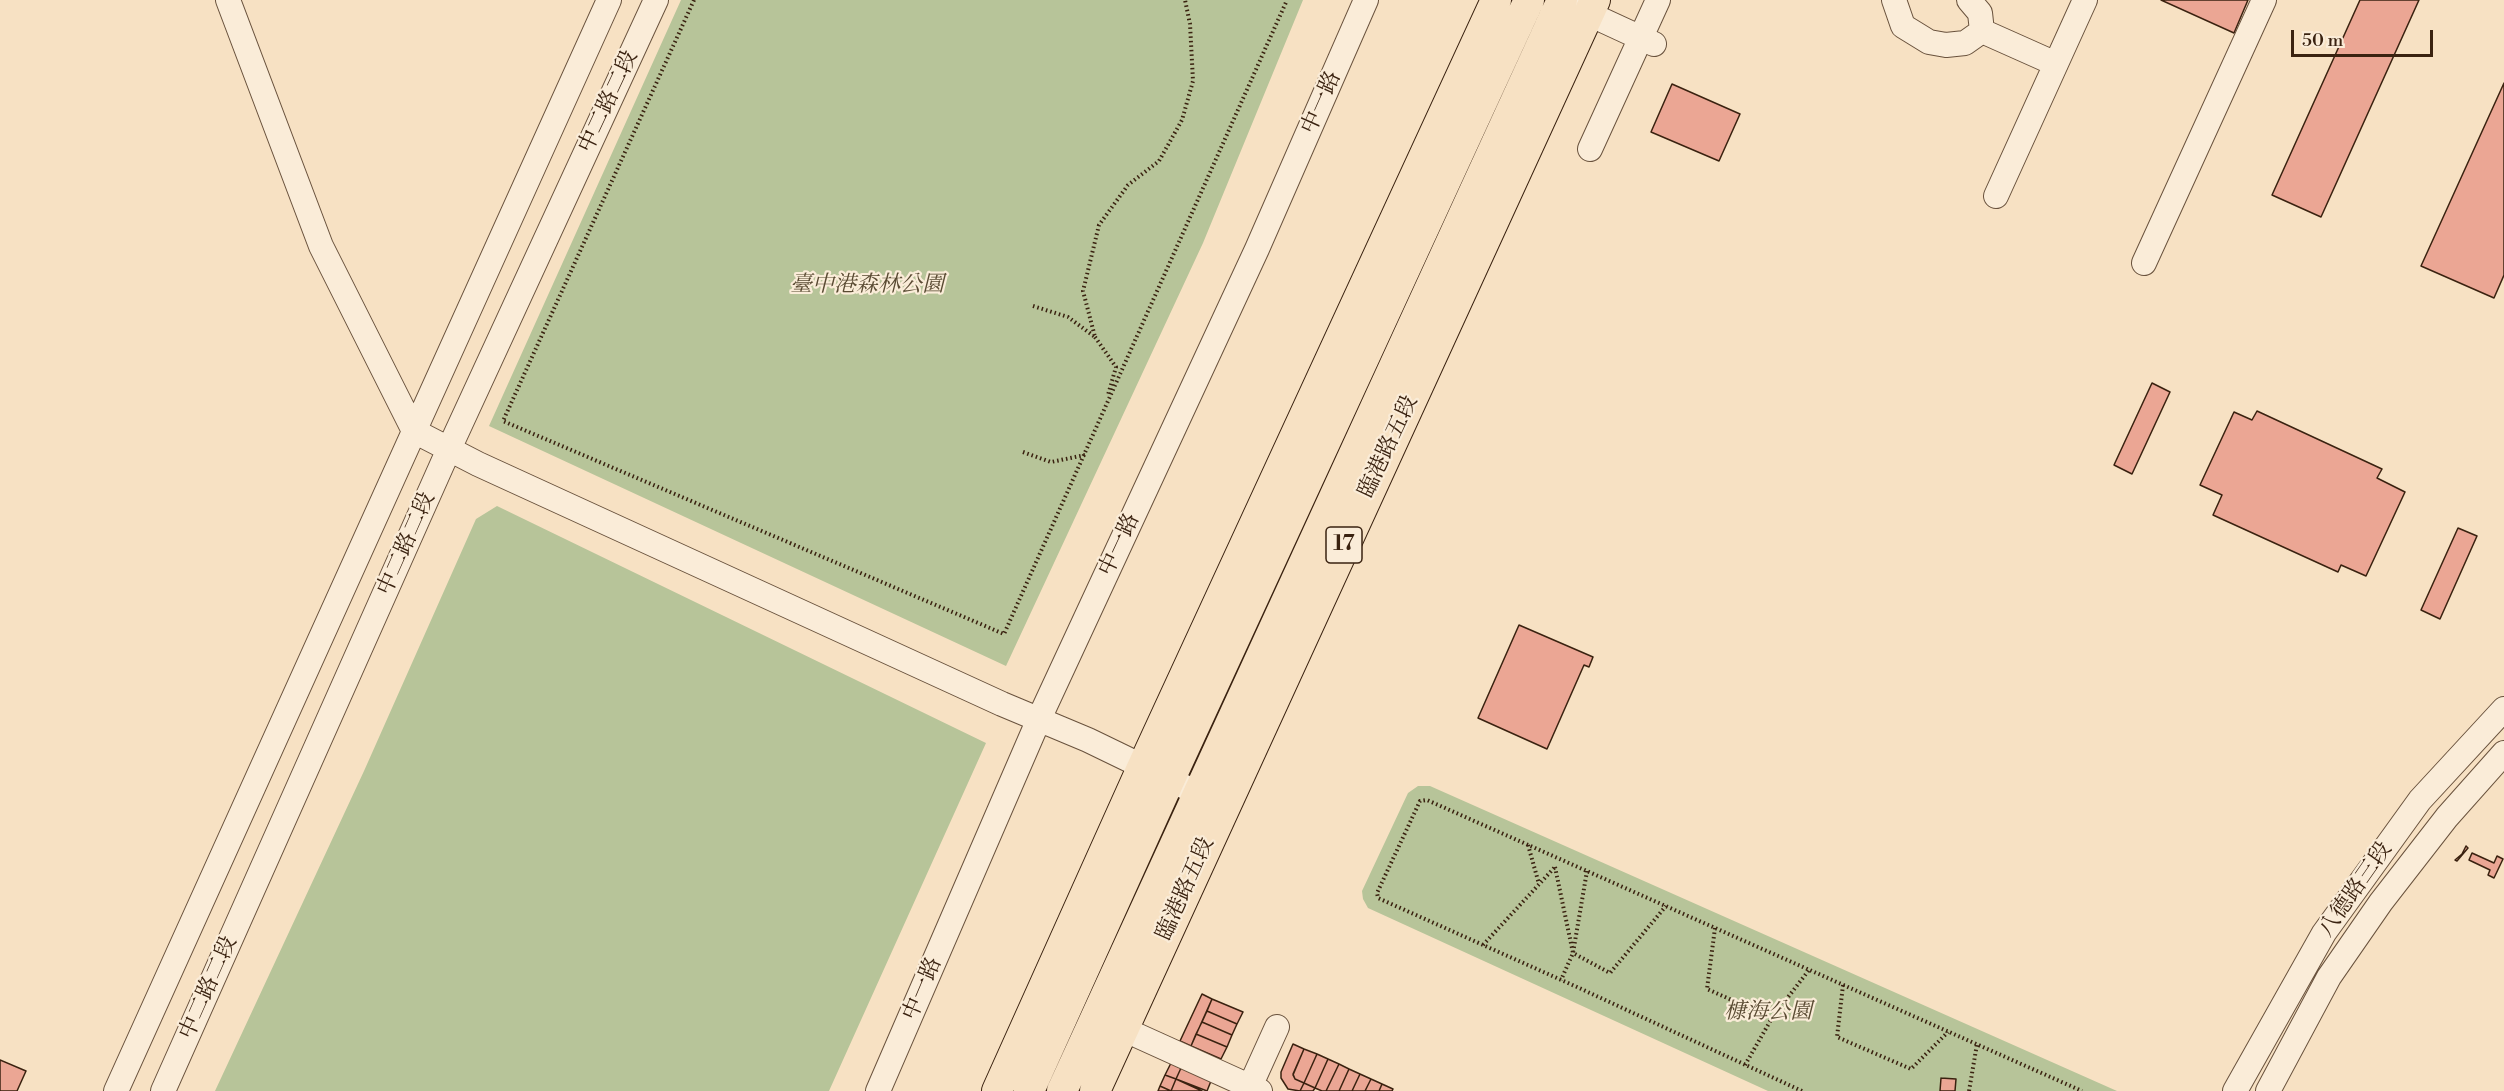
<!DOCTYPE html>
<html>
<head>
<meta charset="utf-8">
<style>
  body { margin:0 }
  #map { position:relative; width:2504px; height:1091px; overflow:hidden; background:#f7e1c3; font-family:"Libre Bodoni",serif }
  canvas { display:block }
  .scale { position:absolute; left:2291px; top:30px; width:142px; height:27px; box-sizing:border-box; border:3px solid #3a2210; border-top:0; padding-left:8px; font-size:18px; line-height:21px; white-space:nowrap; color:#3a2210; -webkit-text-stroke:4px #faecd8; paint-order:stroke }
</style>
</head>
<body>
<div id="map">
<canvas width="2504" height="1091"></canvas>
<div class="scale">50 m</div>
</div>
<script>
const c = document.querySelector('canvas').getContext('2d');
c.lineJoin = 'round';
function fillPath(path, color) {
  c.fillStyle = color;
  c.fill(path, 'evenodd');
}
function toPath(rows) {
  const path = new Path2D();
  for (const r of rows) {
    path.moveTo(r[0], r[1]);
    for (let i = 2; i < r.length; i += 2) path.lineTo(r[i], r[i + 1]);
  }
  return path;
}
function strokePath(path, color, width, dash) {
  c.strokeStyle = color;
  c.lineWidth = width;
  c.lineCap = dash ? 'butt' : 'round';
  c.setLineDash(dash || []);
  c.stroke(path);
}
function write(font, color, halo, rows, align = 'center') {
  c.font = font + ' "Libre Bodoni","Noto Serif TC",serif';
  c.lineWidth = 4.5;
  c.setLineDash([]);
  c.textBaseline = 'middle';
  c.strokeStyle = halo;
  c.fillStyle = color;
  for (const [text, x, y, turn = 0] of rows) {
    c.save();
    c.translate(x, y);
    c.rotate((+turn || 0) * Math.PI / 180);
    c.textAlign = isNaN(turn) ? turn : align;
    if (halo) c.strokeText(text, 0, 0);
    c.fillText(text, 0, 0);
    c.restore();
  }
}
const green = toPath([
  [681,0,1303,0,1203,243,1006,666,489,426],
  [497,506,986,743,829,1091,215,1091,364,771,476,519],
  [1418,786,1430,786,2117,1091,1768,1091,1368,908,1363,899,1362,891,1408,793]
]);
const building = toPath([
  [2161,0,2248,0,2234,33,2161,0],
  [2360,0,2419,0,2321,217,2272,195,2360,0],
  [2504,83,2504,275,2494,298,2421,266,2504,83],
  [1672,84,1740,114,1719,161,1651,132,1672,84],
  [2152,383,2170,392,2132,474,2114,465,2152,383],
  [2257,411,2382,469,2377,478,2405,492,2366,576,2341,565,2338,572,2213,515,2222,495,2200,485,2234,412,2252,420,2257,411],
  [2458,528,2477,536,2440,619,2421,610,2458,528],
  [1519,625,1593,657,1589,667,1584,665,1547,749,1478,718,1519,625],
  [2466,846,2468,848,2457,861,2455,860,2462,854,2466,846],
  [2472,853,2494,863,2497,856,2503,859,2494,878,2488,875,2490,870,2469,860,2472,853],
  [1202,994,1212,999,1191,1046,1180,1041,1202,994],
  [1212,999,1243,1012,1237,1024,1207,1011,1212,999],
  [1207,1011,1237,1024,1232,1035,1202,1022,1207,1011],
  [1202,1022,1232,1035,1227,1047,1196,1034,1202,1022],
  [1196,1034,1227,1047,1221,1059,1191,1046,1196,1034],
  [1293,1044,1304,1049,1293,1074,1295,1079,1304,1083,1300,1091,1288,1089,1281,1078,1281,1072,1293,1044],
  [1304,1049,1317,1054,1304,1083,1295,1079,1293,1075,1304,1049],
  [1317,1054,1328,1059,1315,1088,1304,1083,1317,1054],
  [1328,1059,1339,1064,1326,1091,1322,1091,1315,1088,1328,1059],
  [0,1060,26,1071,17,1091,0,1091,0,1060],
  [1171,1063,1181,1068,1176,1079,1165,1075,1171,1063],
  [1339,1064,1349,1069,1339,1091,1326,1091,1339,1064],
  [1181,1068,1211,1081,1207,1091,1176,1079,1181,1068],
  [1349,1069,1360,1074,1352,1091,1339,1091,1349,1069],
  [1360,1074,1371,1079,1365,1091,1352,1091,1360,1074],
  [1165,1075,1176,1079,1171,1091,1160,1086,1165,1075],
  [1941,1078,1956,1079,1955,1091,1940,1091,1941,1078],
  [1176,1079,1202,1091,1171,1091,1176,1079],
  [1371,1079,1382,1084,1379,1091,1365,1091,1371,1079],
  [1304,1083,1315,1088,1313,1091,1300,1091,1304,1083],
  [1382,1084,1393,1089,1392,1091,1379,1091,1382,1084],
  [1160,1086,1171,1091,1158,1091,1160,1086]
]);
const path = toPath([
  [694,0,503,421,1004,634,1287,0],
  [1033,306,1068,317,1095,337,1083,291,1099,225,1128,185,1159,161,1182,120,1193,81,1190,24,1185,0],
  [1095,337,1116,367,1108,395],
  [1023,452,1051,462,1085,455],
  [1528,845,1539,884],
  [1555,867,1573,953,1561,980],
  [1587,871,1573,953,1610,973,1666,906],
  [1715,928,1707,989,1772,1018],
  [1483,945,1555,867],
  [1843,985,1837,1037,1911,1069,1948,1032],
  [1745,1065,1772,1018,1809,970],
  [1802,1091,1577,987,1378,898,1377,893,1420,801,1427,800,2082,1091],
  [1969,1091,1977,1044]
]);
const minor = toPath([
  [228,0,321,246,414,431,478,464,1002,704,1088,740,1214,801],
  [1894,0,1903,26,1929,42,1946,45,1965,43,1982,31],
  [1969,0,1980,13,1982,31],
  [1574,7,1654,44],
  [1982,31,2056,64],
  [1590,149,1658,0],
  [1996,196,2085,0],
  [2144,263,2264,0],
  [1123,1029,1260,1091],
  [116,1091,609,0],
  [163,1091,449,449,656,0],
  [878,1091,1039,719,1257,249,1366,0],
  [1248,1091,1277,1027],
  [2235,1091,2324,933,2420,800,2504,709],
  [2268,1091,2329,977,2381,902,2447,817,2504,753]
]);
const major = toPath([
  [997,1091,1142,768,1496,0],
  [1029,1091,1169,781,1529,0],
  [1062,1091,1562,0],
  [1095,1091,1595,0]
]);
const shields = [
  [1344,545,36]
];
const shieldNames = [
  ["17",1344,545]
];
const streetNames = [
  ["中二路二段",609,102,-65],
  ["中一路",1322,103,-66],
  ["臨港路五段",1389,447,-65],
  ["中二路二段",407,544,-66],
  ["中一路",1120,545,-65],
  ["臨港路五段",1186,889,-66],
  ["八德路三段",2356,890,-55],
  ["中二路二段",209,988,-66],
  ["中一路",923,989,-67]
];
const parkNames = [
  ["臺中港森林公園",867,286],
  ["槺海公園",1768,1013]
];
fillPath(green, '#b7c499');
fillPath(building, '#eba694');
strokePath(building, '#3a2210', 1.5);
strokePath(minor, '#69523d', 26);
strokePath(major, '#3a2210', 32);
strokePath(path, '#3a2210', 4, [1.5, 3]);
strokePath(minor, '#faecd8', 24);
strokePath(major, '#f7e1c3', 30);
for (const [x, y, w] of shields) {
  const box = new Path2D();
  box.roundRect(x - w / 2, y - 18, w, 36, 4.5);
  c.fillStyle = '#faecd8';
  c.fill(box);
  strokePath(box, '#3a2210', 1.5);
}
write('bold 21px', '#3a2210', null, shieldNames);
write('22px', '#3a2210', '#faecd8', streetNames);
write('italic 22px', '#594a32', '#faecd8', parkNames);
</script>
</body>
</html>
